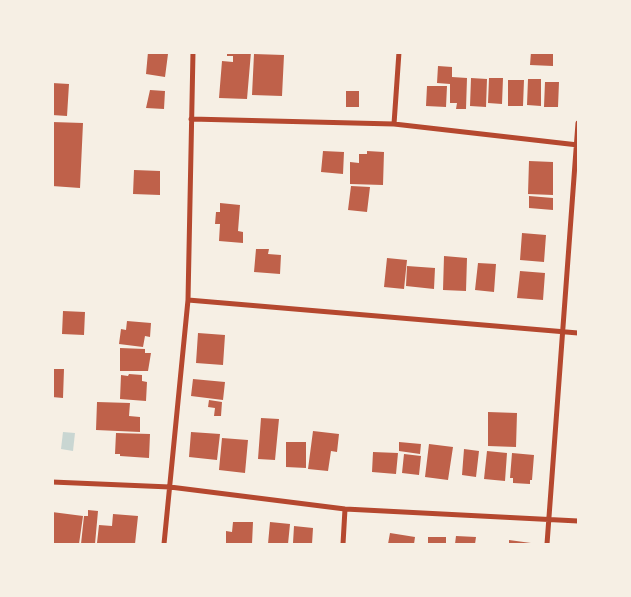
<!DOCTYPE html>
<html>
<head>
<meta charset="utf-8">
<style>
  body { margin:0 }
  #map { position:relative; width:631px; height:597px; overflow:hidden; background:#f6efe4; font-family:"Times New Roman",serif }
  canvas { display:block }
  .frame { position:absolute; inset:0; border:54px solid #f6efe4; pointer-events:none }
</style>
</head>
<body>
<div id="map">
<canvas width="631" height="597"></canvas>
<div class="frame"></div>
</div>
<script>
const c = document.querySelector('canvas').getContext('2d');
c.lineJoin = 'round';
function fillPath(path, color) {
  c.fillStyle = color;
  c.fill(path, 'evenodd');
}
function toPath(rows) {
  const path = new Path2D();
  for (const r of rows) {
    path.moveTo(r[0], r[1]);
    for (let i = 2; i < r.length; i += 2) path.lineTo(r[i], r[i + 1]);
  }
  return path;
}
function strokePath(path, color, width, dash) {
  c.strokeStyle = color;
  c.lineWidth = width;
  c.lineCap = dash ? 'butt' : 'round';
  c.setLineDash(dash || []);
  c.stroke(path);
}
const water = toPath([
  [63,432,75,433,73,451,61,449]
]);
const building = toPath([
  [148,52,168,54,165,77,146,74],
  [227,52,251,52,247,99,219,98,222,61,233,62,233,56,227,56],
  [531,52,553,52,553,66,530,65],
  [254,54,284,55,282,96,252,95],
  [438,66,452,67,452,77,467,78,466,109,456,109,457,103,450,103,450,84,437,83],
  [471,78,487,79,486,107,470,106],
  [489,78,503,78,502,104,488,103],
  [528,79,541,79,541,106,527,105],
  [508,80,524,80,523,106,508,106],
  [545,82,559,82,558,107,544,107],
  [52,83,69,84,67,116,52,115],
  [427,86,447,86,446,107,426,106],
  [150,90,165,91,164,109,146,108],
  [346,91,359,91,359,107,346,107],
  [52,122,83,123,80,188,52,186],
  [323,151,344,152,343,174,321,172],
  [367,151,384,152,383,185,350,184,350,162,359,163,359,154,367,154],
  [529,161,553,162,553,195,528,194],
  [134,170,160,171,160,195,133,194],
  [351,186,370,187,367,212,348,210],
  [529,196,553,198,553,210,529,208],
  [220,203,240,205,238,231,243,232,243,243,219,241,220,224,215,224,216,212,220,212],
  [522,233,546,235,544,262,520,260],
  [256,249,269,249,268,254,281,255,280,274,254,272],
  [444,256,467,258,466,291,443,290],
  [387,258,407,260,404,289,384,287],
  [478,263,496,264,494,292,475,290],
  [407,266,435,268,434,289,406,286],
  [520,271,545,273,543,300,517,298],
  [63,311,85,312,84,335,62,334],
  [127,321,151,323,150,337,145,336,143,347,119,344,121,329,126,330],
  [198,333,225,335,223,365,196,363],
  [120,348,145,349,145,353,151,353,148,371,120,371],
  [52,369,64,369,63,398,52,397],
  [129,374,142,375,142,381,147,382,146,401,120,399,121,375,128,376],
  [193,379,225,382,223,400,191,396],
  [209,400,222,402,221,416,214,416,215,408,208,407],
  [97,402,130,403,129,416,140,417,140,432,96,430],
  [488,412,517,413,516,447,488,446],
  [261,418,279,419,275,460,258,459],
  [313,431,339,434,337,452,331,451,328,471,308,469],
  [191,432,220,434,217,460,189,457],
  [116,433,150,434,149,458,120,456,120,454,115,454],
  [222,438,248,440,245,473,219,470],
  [286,442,306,442,306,468,286,467],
  [399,442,421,444,420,454,399,451],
  [429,444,453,447,448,480,425,477],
  [464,449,479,451,476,477,462,475],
  [487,451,507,453,505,481,484,479],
  [373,452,398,453,396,474,372,472],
  [512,453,534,455,532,480,530,480,530,484,513,483,513,478,510,478],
  [404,454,421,456,419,475,402,473],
  [88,510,98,511,95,544,81,544,84,516,88,516],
  [52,512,83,516,79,544,52,543],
  [113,514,138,516,135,544,97,543,99,525,112,526],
  [233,522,253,522,252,544,226,544,226,531,232,532],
  [270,522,290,524,288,544,268,544],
  [294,526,313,528,312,544,293,543],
  [390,533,415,537,414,544,388,544],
  [456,536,476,537,475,544,455,544],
  [428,537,446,537,446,544,428,544],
  [509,540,531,543,531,544,509,544]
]);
const minor = toPath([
  [191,119,394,124,578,145],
  [394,124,399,52],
  [188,300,578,333],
  [52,482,170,487,345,509,578,521],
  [164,544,188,300,193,52],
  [343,544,345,509],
  [547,544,578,123]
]);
fillPath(water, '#c9d6d2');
fillPath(building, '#bf614a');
strokePath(minor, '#b5482f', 5);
</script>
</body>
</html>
